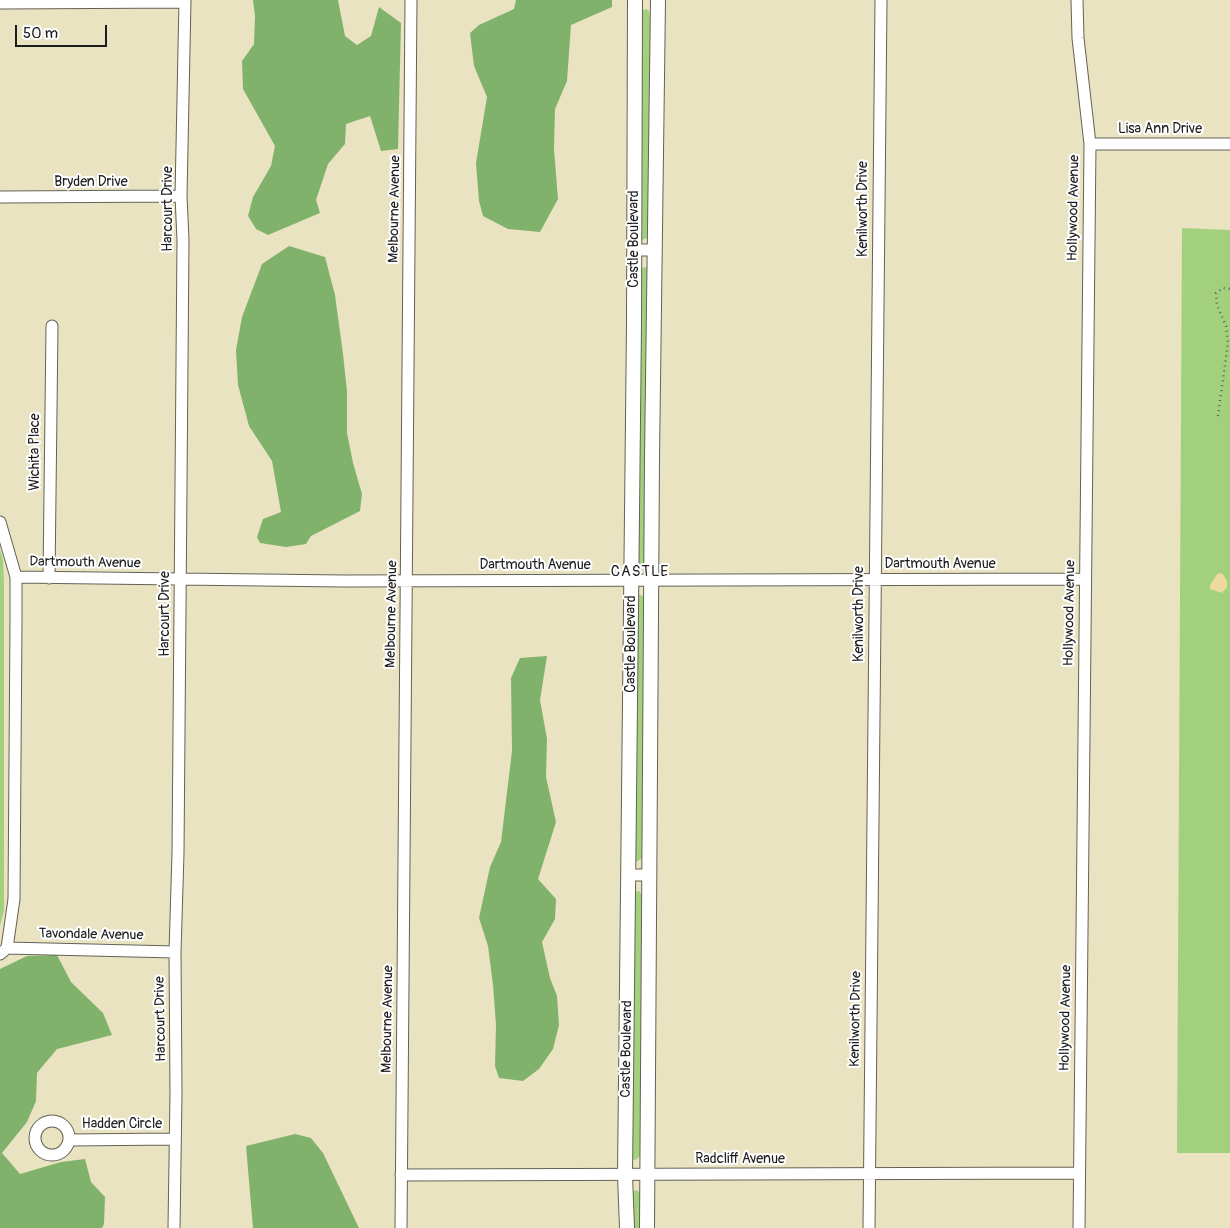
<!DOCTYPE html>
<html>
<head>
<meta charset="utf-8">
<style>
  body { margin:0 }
  #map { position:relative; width:1230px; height:1228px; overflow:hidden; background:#eae3c1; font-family:Pangolin,sans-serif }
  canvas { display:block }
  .scale { position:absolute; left:15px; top:25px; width:92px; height:22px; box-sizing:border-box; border:2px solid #1c1c1c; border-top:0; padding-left:6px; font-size:15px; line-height:18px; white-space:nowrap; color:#1c1c1c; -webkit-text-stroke:4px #fff; paint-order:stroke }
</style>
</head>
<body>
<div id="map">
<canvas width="1230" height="1228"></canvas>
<div class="scale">50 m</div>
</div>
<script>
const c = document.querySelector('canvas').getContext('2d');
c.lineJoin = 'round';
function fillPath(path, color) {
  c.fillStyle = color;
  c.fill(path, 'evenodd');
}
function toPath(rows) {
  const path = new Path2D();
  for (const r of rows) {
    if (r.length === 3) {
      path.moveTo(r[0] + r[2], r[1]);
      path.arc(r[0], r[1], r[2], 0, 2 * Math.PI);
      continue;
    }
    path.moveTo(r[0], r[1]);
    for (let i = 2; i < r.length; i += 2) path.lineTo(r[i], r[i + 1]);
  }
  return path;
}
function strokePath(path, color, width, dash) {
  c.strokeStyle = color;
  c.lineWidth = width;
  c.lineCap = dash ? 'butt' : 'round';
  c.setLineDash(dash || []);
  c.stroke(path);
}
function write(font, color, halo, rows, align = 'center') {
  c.font = font + ' Pangolin,sans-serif';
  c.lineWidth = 4;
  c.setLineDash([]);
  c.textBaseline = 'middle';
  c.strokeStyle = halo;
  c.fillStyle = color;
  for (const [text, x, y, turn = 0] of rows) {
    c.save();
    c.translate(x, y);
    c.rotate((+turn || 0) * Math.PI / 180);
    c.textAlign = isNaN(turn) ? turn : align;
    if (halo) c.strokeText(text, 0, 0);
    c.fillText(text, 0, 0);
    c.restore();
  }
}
const green = toPath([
  [646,9,649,11,650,18,649,237,642,240,640,237,642,16,643,10],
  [1182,228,1230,230,1230,1153,1177,1153],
  [647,267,645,565,641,566,638,565,641,268],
  [0,550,3,560,4,582,4,911,0,926],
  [638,594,645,597,643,858,636,862,633,859],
  [639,891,642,895,641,1156,635,1160,632,1159,634,892],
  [637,1190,641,1194,641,1228,631,1228,632,1192]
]);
const forest = toPath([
  [253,0,338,0,345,36,357,45,371,36,379,7,401,23,398,149,381,151,370,116,346,124,345,144,328,164,316,200,320,213,268,235,256,229,248,216,253,197,271,166,275,146,243,89,242,61,254,44,255,16],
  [516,0,612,0,612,7,571,25,567,81,555,109,554,149,558,199,540,232,508,229,483,216,479,201,476,163,487,97,474,66,470,33,479,25,514,9],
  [289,246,325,257,335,295,343,354,347,391,347,433,353,463,362,494,360,511,311,536,306,544,286,547,260,543,257,537,263,519,281,512,272,461,249,426,238,385,236,350,242,317,262,264],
  [547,656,540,700,547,739,546,777,556,822,538,879,556,899,555,919,542,942,550,978,557,996,559,1025,553,1049,539,1069,523,1081,499,1078,495,1066,496,1025,493,985,488,946,479,918,490,867,501,842,512,751,511,678,520,658],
  [57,955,71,982,103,1013,112,1035,57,1049,37,1073,36,1101,27,1122,2,1153,20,1174,61,1162,85,1159,91,1182,105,1197,104,1224,102,1228,0,1228,0,969,27,956],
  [295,1134,311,1138,323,1153,359,1228,253,1228,246,1146]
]);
const sand = toPath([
  [1218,573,1223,574,1227,581,1227,587,1222,593,1210,589,1210,585]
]);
const path = toPath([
  [1218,416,1228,343,1226,326,1217,305,1216,293,1223,288,1230,289]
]);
const minor = toPath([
  [1077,0,1078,38,1090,144,1079,1228],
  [0,3,185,2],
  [1090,144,1230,144],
  [0,197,181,196],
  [634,250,655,250],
  [0,522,16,577,16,620,14,899,7,948,0,954],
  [16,577,344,581,1085,579],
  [49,578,52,326],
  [629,875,648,875],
  [7,948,175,952],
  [52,1138,17],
  [69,1140,175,1139],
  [401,1175,1079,1173],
  [174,1228,176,1094,175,952,178,853,183,240,181,196,185,0],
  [401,1228,411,0],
  [869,1228,881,0]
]);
const tertiary = toPath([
  [627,1228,625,1175,634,324,635,0],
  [647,1228,652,458,658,0]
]);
const streetNames = [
  ["Lisa Ann Drive",1160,129],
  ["Bryden Drive",91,182],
  ["Hollywood Avenue",1074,208,-89],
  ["Harcourt Drive",168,209,-90],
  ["Melbourne Avenue",395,209,-89],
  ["Kenilworth Drive",863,209,-90],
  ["Castle Boulevard",634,239,-90],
  ["Wichita Place",35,452,-90],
  ["Dartmouth Avenue",85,563,1],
  ["Dartmouth Avenue",940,564],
  ["Dartmouth Avenue",535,565],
  ["Hollywood Avenue",1070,613,-89],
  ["Harcourt Drive",165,614,-90],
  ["Melbourne Avenue",392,614,-89],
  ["Kenilworth Drive",859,614,-90],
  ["Castle Boulevard",631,644,-90],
  ["Tavondale Avenue",91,935,1],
  ["Hollywood Avenue",1066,1018,-89],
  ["Harcourt Drive",161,1019,-91],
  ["Melbourne Avenue",388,1019,-89],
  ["Kenilworth Drive",856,1019,-89],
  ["Castle Boulevard",627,1049,-89],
  ["Hadden Circle",122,1124],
  ["Radcliff Avenue",740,1159]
];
const neighbourhoodNames = [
  ["CASTLE",640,572]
];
fillPath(green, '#a2d07d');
fillPath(forest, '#81b26c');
fillPath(sand, '#eeda9e');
strokePath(minor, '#646256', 13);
strokePath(tertiary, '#646256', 16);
strokePath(path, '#646256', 2.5, [1, 4]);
strokePath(minor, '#fff', 11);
strokePath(tertiary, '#fff', 14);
write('14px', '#1c1c1c', '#fff', streetNames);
c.letterSpacing = '1px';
write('15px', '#1c1c1c', '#fff', neighbourhoodNames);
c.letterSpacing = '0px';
</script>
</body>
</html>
